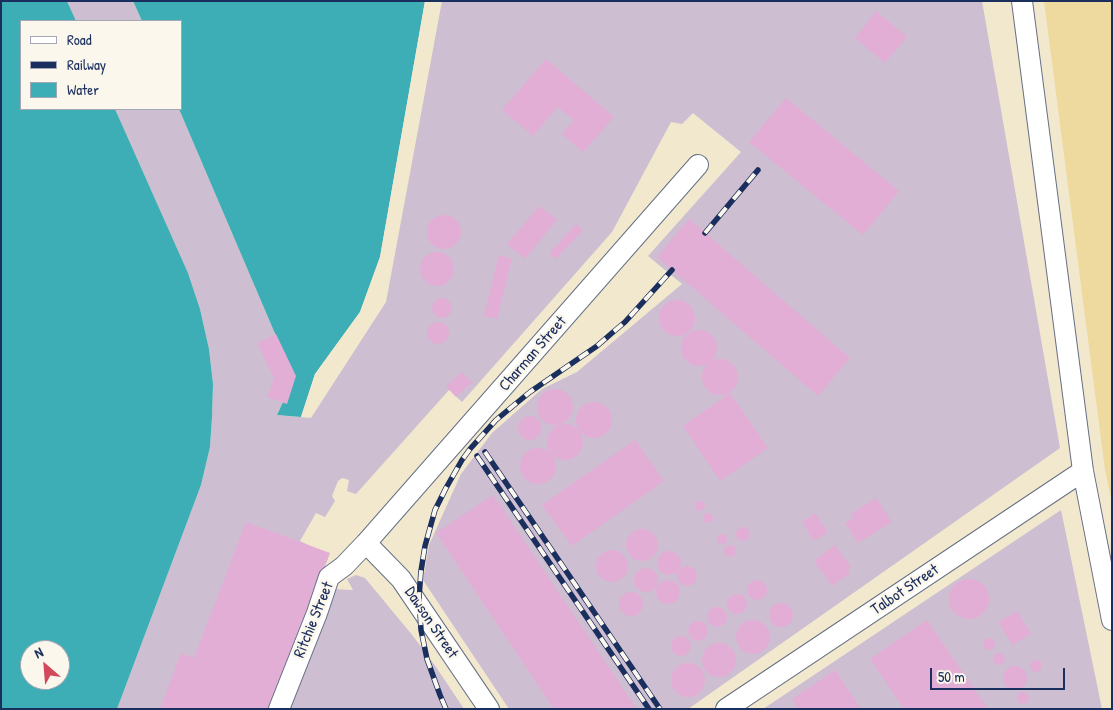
<!DOCTYPE html>
<html>
<head>
<meta charset="utf-8">
<style>
  body { margin:0 }
  #map { position:relative; width:1113px; height:710px; overflow:hidden; background:#f1e8ce; font-family:"Patrick Hand",sans-serif }
  canvas { display:block }
  .frame { position:absolute; inset:0; border:2px solid #1b2f5e; pointer-events:none }
  .legend { position:absolute; left:20px; top:20px; width:162px; height:90px; box-sizing:border-box; background:#fbf7ec; border:1px solid #a1a7b3; margin:0; padding:6px 9px; list-style:none; font-size:15px; color:#1b2f5e }
  .legend li { display:flex; align-items:center; gap:10px; height:25px }
  .legend b { width:25px; border:1px solid #a1a7b3 }
  .north { position:absolute; left:20px; top:640px; width:50px; height:50px; box-sizing:border-box; background:#fbf7ec; border:1px solid #a1a7b3; border-radius:50%; rotate:333deg; font-size:14px; font-weight:700; line-height:20px; text-align:center; color:#1b2f5e }
  .north::after { content:''; display:block; margin:auto; width:18px; height:22px; background:#d1495b; clip-path:polygon(50% 0,100% 100%,50% 72%,0 100%) }
  .scale { position:absolute; left:930px; top:668px; width:135px; height:22px; box-sizing:border-box; border:2px solid #1b2f5e; border-top:0; padding-left:6px; font-size:15px; line-height:18px; white-space:nowrap; color:#1b2f5e; -webkit-text-stroke:4px #fbf7ec; paint-order:stroke }
</style>
</head>
<body>
<div id="map">
<canvas width="1113" height="710"></canvas>
<div class="frame"></div>
<ul class="legend">
<li><b style="height:6px;background:#fff"></b>Road</li>
<li><b style="height:6px;background:#1b2f5e"></b>Railway</li>
<li><b style="height:14px;background:#3dadb6"></b>Water</li>
</ul>
<div class="north">N</div>
<div class="scale">50 m</div>
</div>
<script>
const c = document.querySelector('canvas').getContext('2d');
c.lineJoin = 'round';
function fillPath(path, color) {
  c.fillStyle = color;
  c.fill(path, 'evenodd');
}
function toPath(rows) {
  const path = new Path2D();
  for (const r of rows) {
    if (r.length === 3) {
      path.moveTo(r[0] + r[2], r[1]);
      path.arc(r[0], r[1], r[2], 0, 2 * Math.PI);
      continue;
    }
    path.moveTo(r[0], r[1]);
    for (let i = 2; i < r.length; i += 2) path.lineTo(r[i], r[i + 1]);
  }
  return path;
}
function strokePath(path, color, width, dash) {
  c.strokeStyle = color;
  c.lineWidth = width;
  c.lineCap = dash ? 'butt' : 'round';
  c.setLineDash(dash || []);
  c.stroke(path);
}
function write(font, color, halo, rows, align = 'center') {
  c.font = font + ' "Patrick Hand",sans-serif';
  c.lineWidth = 5;
  c.setLineDash([]);
  c.textBaseline = 'middle';
  c.strokeStyle = halo;
  c.fillStyle = color;
  for (const [text, x, y, turn = 0] of rows) {
    c.save();
    c.translate(x, y);
    c.rotate((+turn || 0) * Math.PI / 180);
    c.textAlign = isNaN(turn) ? turn : align;
    if (halo) c.strokeText(text, 0, 0);
    c.fillText(text, 0, 0);
    c.restore();
  }
}
const industrial = toPath([
  [67,1,133,1,142,21,76,21],
  [442,1,982,1,1060,448,688,709,509,709,423,580,429,545,461,474,492,433,542,389,577,372,682,284,648,256,741,152,693,113,682,124,671,122,612,232,462,402,449,390,356,494,347,491,349,480,342,478,338,481,332,496,335,501,325,517,316,513,300,541,329,555,272,709,117,709,201,485,210,447,212,417,213,384,209,349,200,309,188,273,115,109,179,109,294,378,277,415,311,418,386,302],
  [1061,510,1102,709,763,709],
  [356,575,365,578,413,636,436,667,464,709,286,709,331,589,353,590,347,579]
]);
const sand = toPath([
  [1044,1,1112,1,1112,504,1105,470]
]);
const water = toPath([
  [1,1,67,1,76,21,21,21,21,109,115,109,188,273,200,309,209,349,213,384,212,417,210,447,201,485,117,709,1,709],
  [30,650,60,650,60,680,30,680],
  [133,1,425,1,380,257,360,312,315,374,301,417,277,415,294,378,179,109,181,109,181,21,142,21]
]);
const pier = toPath([
  [425,1,428,1,383,257,362,313,317,376,304,417,301,417,315,374,360,312,380,257]
]);
const building = toPath([
  [876,11,907,37,885,63,855,38],
  [546,59,614,117,583,152,562,134,574,120,558,107,533,136,502,110],
  [786,98,899,191,863,235,749,142],
  [539,206,557,220,525,259,507,244],
  [444,232,17],
  [689,219,850,358,818,396,657,257],
  [576,224,583,230,556,259,549,254],
  [437,269,17],
  [499,255,512,259,497,319,484,316],
  [442,308,10],
  [677,318,18],
  [438,333,11],
  [699,348,18],
  [276,334,296,376,287,404,267,397,274,378,257,343],
  [720,377,18],
  [462,372,472,382,456,397,446,386],
  [555,407,18],
  [730,393,768,448,720,481,683,426],
  [594,420,18],
  [530,428,12],
  [565,442,18],
  [635,440,664,481,572,546,542,505],
  [538,466,18],
  [493,495,637,709,554,709,436,533],
  [876,498,892,522,858,543,845,523,853,518,851,514],
  [700,506,5],
  [708,518,5],
  [815,513,828,532,814,541,802,522],
  [246,522,330,553,270,709,160,709,181,653,194,658],
  [743,534,7],
  [642,545,16],
  [722,539,5],
  [835,545,851,567,848,570,850,573,832,586,814,561],
  [730,551,6],
  [612,566,16],
  [669,563,12],
  [687,576,10],
  [646,580,12],
  [969,599,20],
  [757,590,10],
  [668,592,12],
  [631,604,12],
  [737,604,10],
  [781,615,12],
  [717,617,10],
  [1017,611,1031,634,1012,645,998,622],
  [927,620,988,709,904,709,870,659],
  [753,637,17],
  [698,631,10],
  [681,646,10],
  [989,644,6],
  [719,660,17],
  [999,659,6],
  [1036,666,6],
  [688,680,17],
  [1015,678,12],
  [835,670,861,709,794,709,797,707,792,699],
  [1023,698,6]
]);
const minor = toPath([
  [1022,1,1083,471,1112,620],
  [366,543,401,579,489,709],
  [279,709,317,613,329,577,344,566,366,543,698,165],
  [726,709,1083,471]
]);
const rail = toPath([
  [705,233,758,170],
  [485,452,660,709],
  [477,456,649,709],
  [446,709,440,695,427,659,421,630,419,597,421,571,425,546,435,510,446,488,462,460,470,449,496,420,530,392,597,346,612,333,625,322,672,270]
]);
const streetNames = [
  ["Charman Street",533,354,-49],
  ["Talbot Street",905,590,-34],
  ["Ritchie Street",314,620,-68],
  ["Dawson Street",431,623,56]
];
fillPath(industrial, '#cdbed2');
fillPath(sand, '#eeda9e');
fillPath(water, '#3dadb6');
fillPath(pier, '#f1e8ce');
fillPath(building, '#e3aed6');
strokePath(minor, '#667085', 22);
strokePath(minor, '#fff', 20);
strokePath(rail, '#1b2f5e', 5.5);
strokePath(rail, '#fbf7ec', 4, [11]);
write('16px', '#1b2f5e', '#fbf7ec', streetNames);
</script>
</body>
</html>
